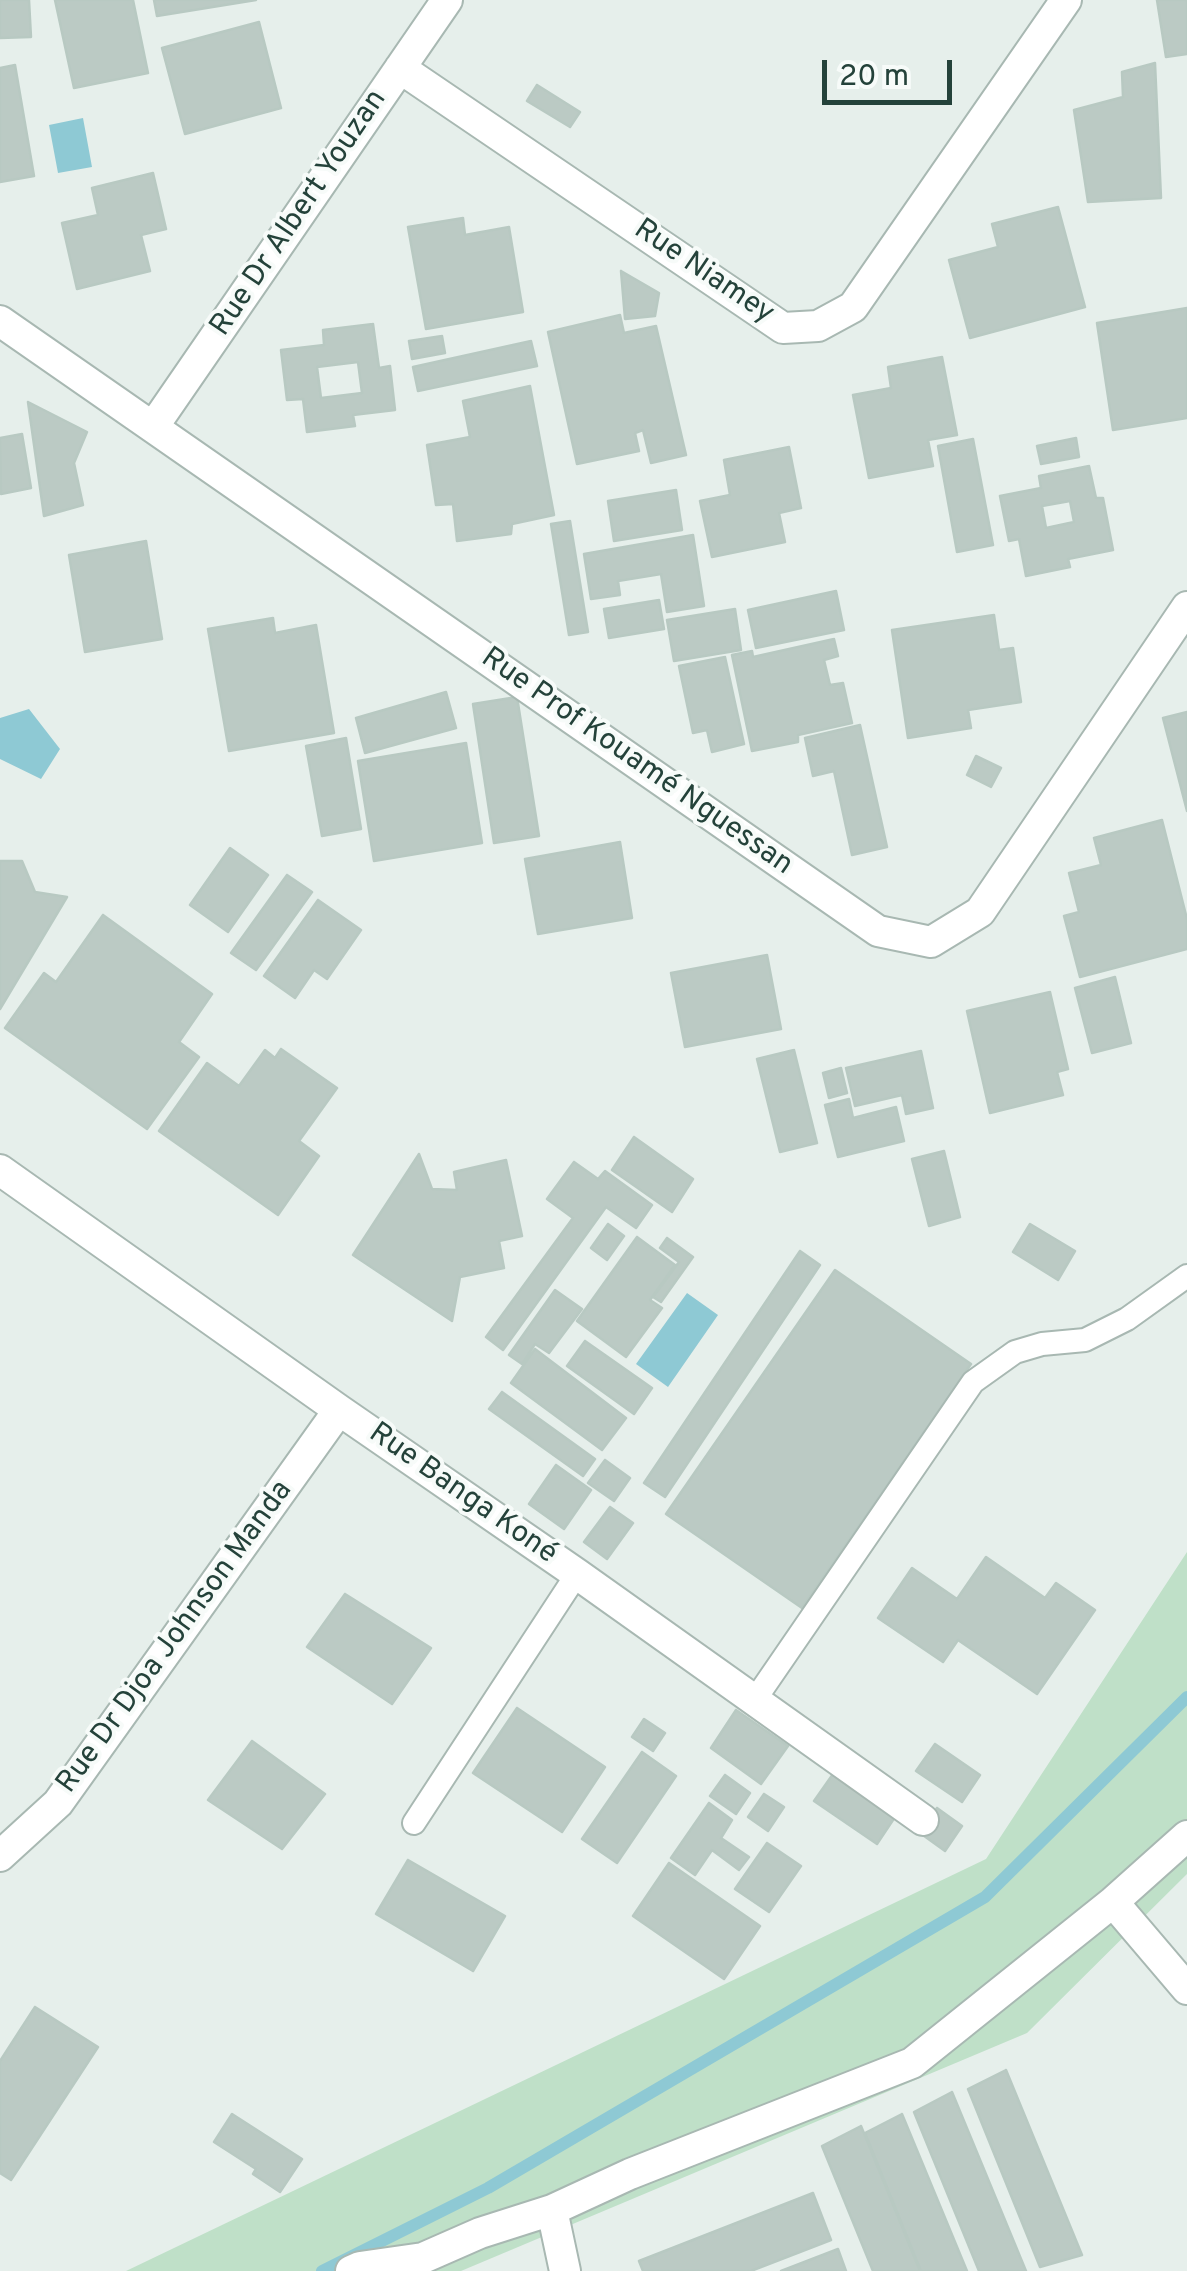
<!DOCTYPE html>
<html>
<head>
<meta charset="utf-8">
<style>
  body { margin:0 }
  #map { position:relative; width:1187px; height:2271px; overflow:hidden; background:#e6efeb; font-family:Overpass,sans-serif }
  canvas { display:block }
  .scale { position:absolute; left:822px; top:60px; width:130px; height:45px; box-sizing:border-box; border:5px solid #24423a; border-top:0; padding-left:12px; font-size:30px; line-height:35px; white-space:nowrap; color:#24423a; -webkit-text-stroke:8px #f7fbf9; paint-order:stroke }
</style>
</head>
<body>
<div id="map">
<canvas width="1187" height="2271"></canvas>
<div class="scale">20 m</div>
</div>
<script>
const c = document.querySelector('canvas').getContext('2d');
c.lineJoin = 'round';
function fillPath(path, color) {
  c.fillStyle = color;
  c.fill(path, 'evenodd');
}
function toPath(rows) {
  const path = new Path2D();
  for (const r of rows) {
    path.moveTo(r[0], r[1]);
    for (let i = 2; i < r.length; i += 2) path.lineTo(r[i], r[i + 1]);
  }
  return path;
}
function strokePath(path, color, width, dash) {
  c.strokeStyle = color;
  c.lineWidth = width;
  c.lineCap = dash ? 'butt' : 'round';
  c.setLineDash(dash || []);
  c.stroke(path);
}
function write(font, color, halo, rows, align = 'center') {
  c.font = font + ' Overpass,sans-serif';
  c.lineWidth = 8;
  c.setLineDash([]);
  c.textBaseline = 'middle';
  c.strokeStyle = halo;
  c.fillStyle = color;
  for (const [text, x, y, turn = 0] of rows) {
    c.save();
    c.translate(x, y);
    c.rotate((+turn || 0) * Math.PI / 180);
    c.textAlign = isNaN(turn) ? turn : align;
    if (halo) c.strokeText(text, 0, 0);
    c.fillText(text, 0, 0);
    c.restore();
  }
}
const green = toPath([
  [1187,1552,1187,1874,1027,2033,461,2271,126,2271,986,1859]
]);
const water = toPath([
  [83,118,92,167,58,173,49,125],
  [29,709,60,749,41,779,0,759,0,718],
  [687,1293,718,1315,668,1387,636,1364]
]);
const stream = toPath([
  [322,2271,488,2188,985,1897,1187,1697]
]);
const building = toPath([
  [0,0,29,0,31,37,0,38,0,0],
  [55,0,133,0,148,73,74,88,55,0],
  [154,0,256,0,157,16,154,0],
  [1157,0,1187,0,1187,54,1166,57,1157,0],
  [259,22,281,108,185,134,162,48,259,22],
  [1155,63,1161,198,1088,202,1074,110,1123,97,1122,72,1155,63],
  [15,65,34,176,0,182,0,68,15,65],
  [537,85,580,112,570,127,527,101,537,85],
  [153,173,166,229,141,235,150,271,77,289,62,223,98,215,92,188,153,173],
  [1058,207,1085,307,970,338,949,260,998,247,992,224,1058,207],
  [463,218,465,235,509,227,523,312,426,329,408,227,463,218],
  [621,271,659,293,655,316,625,319,621,271],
  [1187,308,1187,418,1113,430,1097,323,1187,308],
  [620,315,624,333,656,326,686,455,651,463,643,430,635,433,639,451,577,464,548,332,620,315],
  [373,324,379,368,390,366,395,410,353,415,355,426,307,432,303,399,287,400,281,350,324,345,323,330,373,324],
  [358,362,362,393,321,398,317,367,358,362],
  [442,336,445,353,412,359,409,341,442,336],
  [531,341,537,366,418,391,413,367,531,341],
  [942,357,957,435,928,440,933,466,869,478,853,395,891,388,888,367,942,357],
  [530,386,554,515,512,524,511,534,457,541,453,504,436,505,427,445,470,437,463,401,530,386],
  [28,402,87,432,74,463,83,505,44,516,28,402],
  [22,434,31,488,1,494,0,438,22,434],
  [1076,438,1079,457,1041,464,1037,446,1076,438],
  [973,439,993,545,957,552,938,446,973,439],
  [789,447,801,508,779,513,785,542,712,557,700,501,730,495,724,460,789,447],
  [1089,466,1096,498,1103,498,1113,550,1068,559,1070,567,1026,576,1019,539,1009,541,1000,496,1041,488,1039,476,1089,466],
  [1070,501,1074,522,1046,528,1042,506,1070,501],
  [676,490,682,530,614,541,608,501,676,490],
  [570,521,588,632,569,635,551,524,570,521],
  [693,535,704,606,667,612,661,574,618,581,620,595,591,599,584,554,693,535],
  [146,541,162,639,85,652,69,555,146,541],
  [836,591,844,630,756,648,748,610,836,591],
  [659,600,664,629,609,638,604,609,659,600],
  [735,609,741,650,674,661,667,620,735,609],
  [994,615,999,650,1013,648,1021,702,968,710,971,728,908,738,892,630,994,615],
  [273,618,275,633,316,625,334,733,229,751,208,629,273,618],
  [834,639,838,656,824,660,830,685,843,683,852,723,798,735,798,742,752,751,732,655,752,651,753,657,834,639],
  [725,657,744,744,712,752,707,730,693,733,679,666,725,657],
  [446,692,456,728,365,753,356,718,446,692],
  [517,697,539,836,494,843,473,704,517,697],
  [1187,712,1187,811,1163,718,1187,712],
  [860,725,887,847,852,855,834,771,813,776,805,738,860,725],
  [346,738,361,829,322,836,306,746,346,738],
  [466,743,482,843,374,861,358,761,466,743],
  [976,756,1001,768,991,787,967,775,976,756],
  [1162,820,1187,919,1187,949,1080,977,1064,916,1079,912,1069,873,1101,865,1094,838,1162,820],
  [620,842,632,918,538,934,525,859,620,842],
  [230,848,268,875,228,932,190,905,230,848],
  [0,861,22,861,35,892,67,897,0,1009,0,861],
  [287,875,312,892,256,970,231,953,287,875],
  [318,900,361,930,327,979,314,970,295,998,264,976,318,900],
  [103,915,212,994,179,1042,199,1057,147,1129,5,1028,44,973,56,982,103,915],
  [767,955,781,1029,685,1047,671,973,767,955],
  [1115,977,1131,1043,1092,1053,1075,988,1115,977],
  [1050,992,1068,1069,1057,1072,1063,1095,990,1113,967,1011,1050,992],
  [281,1049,337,1088,299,1141,319,1156,278,1215,159,1131,207,1063,239,1086,265,1050,275,1058,281,1049],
  [794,1050,817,1143,780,1152,757,1059,794,1050],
  [921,1051,933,1108,906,1114,902,1095,855,1106,846,1068,921,1051],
  [841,1068,847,1093,829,1098,823,1073,841,1068],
  [849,1099,853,1118,896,1107,904,1141,838,1157,825,1105,849,1099],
  [634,1137,693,1179,672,1212,612,1170,634,1137],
  [944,1151,960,1217,929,1226,912,1159,944,1151],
  [419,1154,432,1189,457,1190,454,1172,506,1160,522,1236,499,1241,504,1268,460,1277,452,1321,353,1255,419,1154],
  [574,1162,598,1179,605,1171,652,1205,636,1228,606,1207,503,1350,486,1337,573,1218,547,1199,574,1162],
  [608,1224,624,1236,607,1260,591,1248,608,1224],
  [1030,1224,1075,1251,1058,1280,1013,1252,1030,1224],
  [637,1237,675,1265,650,1300,662,1308,626,1357,577,1321,637,1237],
  [667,1238,693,1257,661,1302,653,1297,679,1262,660,1248,667,1238],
  [800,1251,820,1265,665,1497,644,1483,800,1251],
  [835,1270,971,1364,802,1608,666,1514,835,1270],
  [555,1290,582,1309,549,1353,535,1344,522,1364,509,1355,555,1290],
  [585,1341,652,1388,634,1414,567,1366,585,1341],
  [535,1349,626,1418,602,1450,511,1383,535,1349],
  [502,1392,595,1459,583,1476,489,1409,502,1392],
  [605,1460,630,1478,614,1501,588,1483,605,1460],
  [556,1465,591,1490,564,1529,529,1504,556,1465],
  [610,1507,633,1523,607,1559,584,1542,610,1507],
  [986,1557,1045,1598,1056,1583,1095,1610,1037,1694,958,1640,943,1662,878,1618,912,1568,957,1599,986,1557],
  [345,1594,431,1648,392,1704,307,1647,345,1594],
  [517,1708,605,1767,562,1832,473,1773,517,1708],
  [736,1710,788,1746,761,1784,711,1748,736,1710],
  [644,1719,665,1733,653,1751,632,1737,644,1719],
  [252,1741,325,1794,282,1849,208,1800,252,1741],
  [935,1744,980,1775,962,1802,916,1771,935,1744],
  [642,1752,676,1776,617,1863,582,1839,642,1752],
  [833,1774,895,1817,877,1844,814,1801,833,1774],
  [725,1775,750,1793,736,1814,710,1796,725,1775],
  [764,1794,784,1807,768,1831,748,1817,764,1794],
  [709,1803,732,1820,721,1838,749,1857,739,1870,712,1850,695,1875,671,1858,709,1803],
  [937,1808,962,1826,945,1851,920,1833,937,1808],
  [767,1843,801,1866,769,1912,735,1889,767,1843],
  [408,1860,505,1916,473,1971,376,1914,408,1860],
  [669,1863,760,1926,724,1979,633,1916,669,1863],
  [35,2007,98,2047,11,2180,0,2173,0,2061,35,2007],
  [1006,2070,1082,2255,1040,2267,968,2089,1006,2070],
  [952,2092,1026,2271,979,2271,914,2112,952,2092],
  [232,2114,302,2159,280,2192,253,2174,256,2169,214,2142,232,2114],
  [902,2114,967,2271,921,2271,865,2133,902,2114],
  [861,2126,920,2271,873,2271,822,2146,861,2126],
  [813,2193,831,2240,751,2271,643,2271,639,2261,813,2193],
  [838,2249,846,2271,781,2271,838,2249]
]);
const lane = toPath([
  [754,1701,973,1382,1015,1352,1042,1344,1085,1340,1127,1319,1187,1276],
  [414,1823,577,1574]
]);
const street = toPath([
  [400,68,783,328,818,326,853,307,1066,0],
  [0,321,878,931,931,942,980,912,1187,607],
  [153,427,447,0],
  [0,1170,339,1410,577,1574,923,1820],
  [0,1856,58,1803,339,1410],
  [1113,1902,1187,1989],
  [552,2210,630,2174,912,2063,1113,1902,1187,1836],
  [351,2271,360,2267,423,2258,480,2233,552,2210,565,2271]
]);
const streetNames = [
  ["Rue Dr Albert Youzan",300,214,-56],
  ["Rue Niamey",703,273,34],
  ["Rue Prof Kouamé Nguessan",636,763,35],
  ["Rue Banga Koné",462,1495,35],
  ["Rue Dr Djoa Johnson Manda",176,1638,-54]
];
fillPath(green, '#bfe0c8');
fillPath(water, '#8ec9d4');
strokePath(stream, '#8ec9d4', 12);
fillPath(building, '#bbcac4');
strokePath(building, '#b8c9c2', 2.5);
strokePath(lane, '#a8b8b2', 26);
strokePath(street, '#a8b8b2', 34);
strokePath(lane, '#fff', 22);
strokePath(street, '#fff', 30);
write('30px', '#24423a', '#f7fbf9', streetNames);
</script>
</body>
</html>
